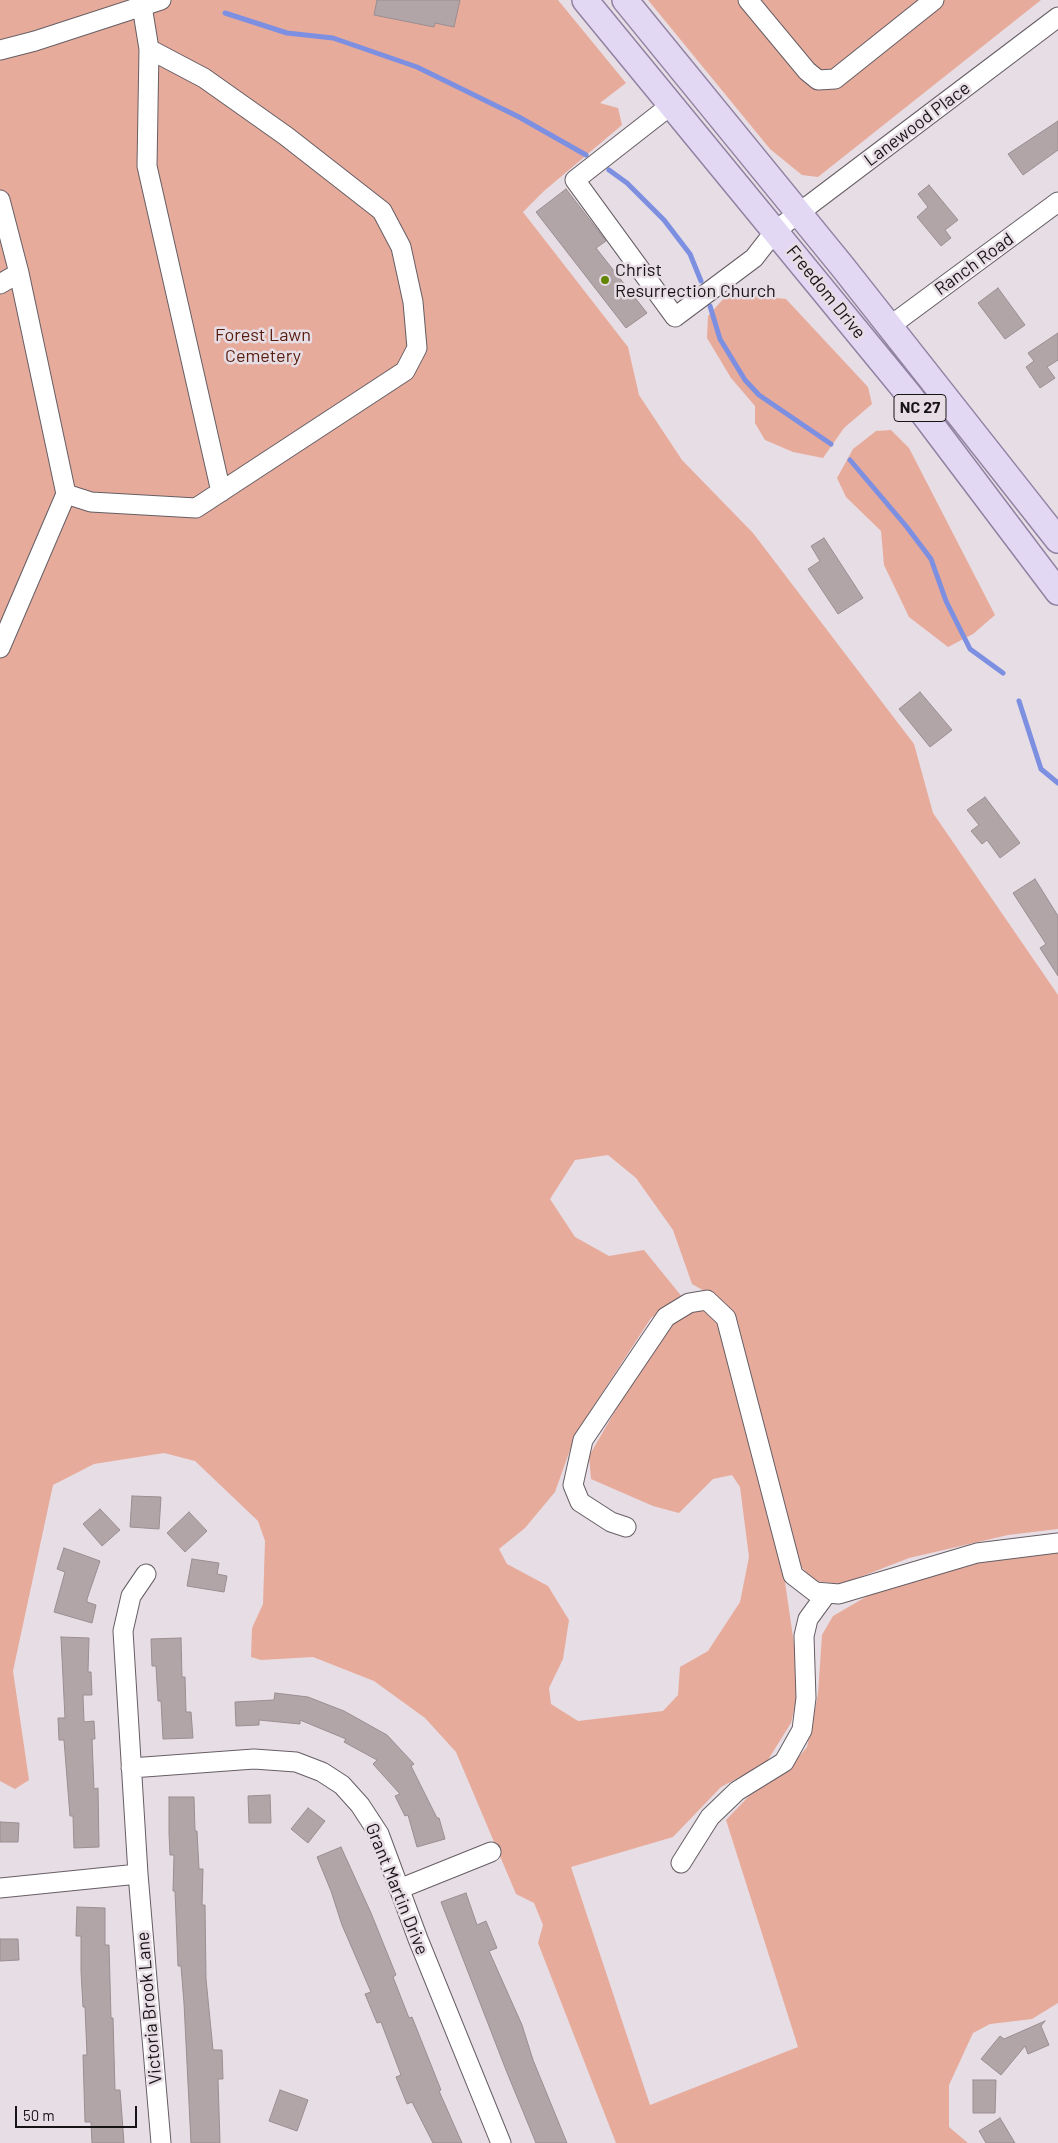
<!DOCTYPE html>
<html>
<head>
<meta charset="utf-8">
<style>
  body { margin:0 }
  #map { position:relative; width:1058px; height:2143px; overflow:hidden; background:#e7dde4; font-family:Barlow,sans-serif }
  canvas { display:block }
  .scale { position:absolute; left:15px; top:2106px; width:122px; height:22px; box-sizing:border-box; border:2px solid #171416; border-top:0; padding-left:6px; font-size:15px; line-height:18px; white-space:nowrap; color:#171416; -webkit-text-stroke:4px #e7dde4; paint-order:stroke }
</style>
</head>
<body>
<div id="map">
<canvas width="1058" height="2143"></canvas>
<div class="scale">50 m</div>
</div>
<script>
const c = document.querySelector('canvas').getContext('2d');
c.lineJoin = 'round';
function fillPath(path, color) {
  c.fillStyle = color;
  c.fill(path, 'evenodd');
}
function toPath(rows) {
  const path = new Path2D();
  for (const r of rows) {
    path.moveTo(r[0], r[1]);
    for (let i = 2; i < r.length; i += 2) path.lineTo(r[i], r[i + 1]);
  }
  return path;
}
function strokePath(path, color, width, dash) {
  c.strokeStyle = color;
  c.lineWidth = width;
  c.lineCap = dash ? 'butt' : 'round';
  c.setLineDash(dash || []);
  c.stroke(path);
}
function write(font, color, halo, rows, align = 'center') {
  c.font = font + ' Barlow,sans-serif';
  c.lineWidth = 5;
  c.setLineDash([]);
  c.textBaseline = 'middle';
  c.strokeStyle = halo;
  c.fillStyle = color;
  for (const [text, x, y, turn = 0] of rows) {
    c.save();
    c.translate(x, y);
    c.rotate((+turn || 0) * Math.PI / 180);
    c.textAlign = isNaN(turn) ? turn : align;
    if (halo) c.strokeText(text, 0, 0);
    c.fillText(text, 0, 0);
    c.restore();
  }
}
const green = toPath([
  [0,0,558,0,626,83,600,103,618,108,622,125,544,191,523,212,628,347,639,395,682,460,753,533,914,744,933,813,1058,995,1058,1529,1008,1535,909,1558,842,1584,814,1581,795,1560,738,1323,724,1302,692,1284,673,1230,636,1178,608,1155,575,1160,550,1199,575,1237,609,1256,644,1250,683,1298,651,1318,591,1410,570,1450,555,1492,525,1528,499,1549,507,1564,548,1586,569,1620,563,1659,549,1688,551,1704,578,1721,663,1711,678,1695,680,1667,708,1651,740,1602,749,1557,740,1487,732,1475,713,1479,679,1513,653,1506,591,1479,589,1456,662,1330,687,1314,702,1310,719,1321,785,1582,800,1685,791,1723,766,1763,721,1787,673,1837,571,1867,650,2105,798,2047,726,1820,749,1796,786,1772,807,1747,818,1694,822,1635,833,1616,876,1591,986,1557,1058,1553,1058,2003,1032,2019,990,2024,973,2033,949,2085,949,2127,968,2143,616,2143,538,1943,543,1925,534,1903,516,1894,456,1752,425,1718,374,1681,313,1657,261,1660,251,1657,252,1628,263,1604,265,1541,258,1521,195,1461,164,1453,94,1464,53,1485,13,1671,29,1780,15,1789,0,1781],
  [648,0,1041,0,818,177,802,175,770,149],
  [736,289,757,296,786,299,868,387,872,404,844,428,823,458,793,452,765,440,755,423,755,406,731,378,707,338,708,316,725,297],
  [891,430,909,448,995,615,973,634,948,647,909,617,884,565,881,531,846,497,837,478,853,449,876,431]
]);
const stream = toPath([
  [225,13,287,33,333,38,417,67,519,117,586,155],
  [609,170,627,183,664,220,690,254,701,281],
  [710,306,720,339,745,380,759,395,831,444],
  [850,460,906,526,931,559,946,601,970,649,1003,673],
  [1019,701,1041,769,1058,783]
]);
const building = toPath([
  [377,0,460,0,454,27,435,23,434,27,374,15,377,0],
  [1058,121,1058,150,1023,175,1008,154,1058,121],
  [929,185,958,220,945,230,951,238,941,246,917,217,928,207,918,194,929,185],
  [566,189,606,241,596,248,647,313,626,328,536,212,566,189],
  [998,288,1025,325,1005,339,978,303,998,288],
  [1058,333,1058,360,1047,367,1055,378,1040,388,1026,367,1034,361,1028,353,1058,333],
  [824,538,863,598,838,614,808,569,820,561,811,546,824,538],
  [920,692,952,730,930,747,899,709,920,692],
  [985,797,1020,843,1000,858,987,840,982,844,971,831,979,825,967,810,985,797],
  [1035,879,1058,916,1058,976,1040,948,1046,944,1013,893,1035,879],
  [132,1496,161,1497,159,1529,130,1527,132,1496],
  [100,1509,120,1530,102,1546,83,1524,100,1509],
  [189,1512,207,1531,185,1552,167,1533,189,1512],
  [64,1548,100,1561,87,1599,87,1602,96,1605,92,1623,54,1612,65,1572,57,1569,64,1548],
  [192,1559,219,1563,217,1574,227,1576,224,1592,187,1586,192,1559],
  [61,1637,89,1638,88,1672,91,1672,92,1695,83,1695,84,1722,94,1721,95,1739,92,1739,94,1789,98,1788,99,1847,74,1848,73,1816,70,1816,64,1740,59,1740,58,1718,65,1718,61,1637],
  [181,1638,182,1677,185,1677,186,1712,191,1712,193,1738,163,1739,161,1701,158,1701,156,1666,152,1666,151,1639,181,1638],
  [275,1693,308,1697,344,1711,387,1735,414,1764,411,1766,437,1818,439,1818,445,1839,417,1847,408,1815,405,1816,395,1796,400,1794,373,1764,377,1760,344,1742,346,1739,300,1720,300,1724,259,1720,259,1725,236,1726,235,1702,274,1700,275,1693],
  [270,1795,271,1823,249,1823,248,1796,270,1795],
  [169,1797,194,1797,195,1831,197,1831,199,1869,203,1869,202,1905,205,1905,206,1979,213,2050,222,2050,223,2079,218,2079,220,2143,191,2143,184,2003,181,1966,178,1966,175,1891,173,1891,174,1855,170,1855,169,1833,169,1797],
  [308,1808,325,1821,308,1843,291,1829,308,1808],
  [0,1822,19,1823,18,1842,0,1842,0,1822],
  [341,1847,371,1913,396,1975,393,1977,409,2018,412,2017,441,2090,439,2091,462,2143,433,2143,412,2102,407,2104,396,2077,401,2075,381,2022,377,2023,365,1994,371,1992,342,1925,331,1891,317,1857,341,1847],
  [466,1893,477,1925,486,1921,497,1948,489,1951,522,2025,533,2060,567,2143,536,2143,506,2070,441,1902,466,1893],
  [77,1907,105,1908,105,1945,109,1945,111,2018,113,2018,115,2090,120,2090,124,2143,92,2143,91,2122,85,2122,83,2055,87,2055,85,2007,83,2007,81,1971,81,1936,76,1936,77,1907],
  [0,1939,18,1939,19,1960,0,1961,0,1939],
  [1045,2021,1041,2026,1049,2045,1028,2054,1025,2046,1001,2075,981,2059,1000,2036,1004,2039,1045,2021],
  [973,2080,996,2080,995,2113,973,2113,973,2080],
  [280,2090,308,2100,297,2131,269,2121,280,2090],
  [1000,2118,1015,2143,986,2143,979,2131,1000,2118]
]);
const minor = toPath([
  [748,0,807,71,818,80,835,79,934,0],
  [142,6,149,49,147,166,221,492],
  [0,50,35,41,161,0],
  [671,105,575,180,675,317,754,258,775,231,1058,17],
  [0,200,19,273,66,494,91,502,196,508,405,371,417,348,413,302,401,247,382,211,286,136,204,78,149,49],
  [0,284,19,273],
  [890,326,1058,202],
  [0,648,66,494],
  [626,1527,611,1522,580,1502,573,1485,583,1440,666,1317,689,1303,707,1300,726,1318,793,1575,815,1592,839,1594,977,1553,1058,1543],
  [131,1768,254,1759,296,1762,322,1772,342,1785,360,1805,379,1834,418,1939,501,2143],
  [681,1863,710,1817,737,1791,784,1762,802,1730,806,1698,804,1636,808,1619,827,1593],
  [138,1874,161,2143],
  [0,1888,138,1874,123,1631,131,1596,146,1574],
  [399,1889,491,1852]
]);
const major = toPath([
  [585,0,910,396,1058,592],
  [625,0,842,266,1058,540]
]);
const markers = [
  [605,280,5,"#628501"]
];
const shields = [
  [920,408,52]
];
const shieldNames = [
  ["NC 27",920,408]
];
const streetNames = [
  ["Lanewood Place",917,124,-37],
  ["Ranch Road",974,264,-36],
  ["Freedom Drive",826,292,51],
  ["Grant Martin Drive",397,1889,68],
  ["Victoria Brook Lane",149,2008,-95]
];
const poiNames = [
  ["Christ",615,270],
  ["Resurrection Church",615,291]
];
const parkNames = [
  ["Forest Lawn",263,335],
  ["Cemetery",263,356]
];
fillPath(green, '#e7ab9c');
strokePath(stream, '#7d8fe1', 5);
fillPath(building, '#b1a5a7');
strokePath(building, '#9a8e91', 1);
strokePath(minor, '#665e64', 21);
strokePath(major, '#9082a2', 28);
strokePath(minor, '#fff', 19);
strokePath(major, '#e3d8f4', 25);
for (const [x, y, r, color] of markers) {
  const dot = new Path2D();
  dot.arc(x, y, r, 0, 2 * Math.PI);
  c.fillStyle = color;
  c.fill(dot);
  strokePath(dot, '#e7dde4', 2);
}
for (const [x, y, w] of shields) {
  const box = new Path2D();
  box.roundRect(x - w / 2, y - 13.5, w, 27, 4);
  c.fillStyle = '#e7dde4';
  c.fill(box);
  strokePath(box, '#171416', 1);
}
write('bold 16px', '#171416', null, shieldNames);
write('18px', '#171416', '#e7dde4', streetNames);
write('18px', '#171416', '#e7dde4', poiNames, 'left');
write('18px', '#571c0d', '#e7dde4', parkNames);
</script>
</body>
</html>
